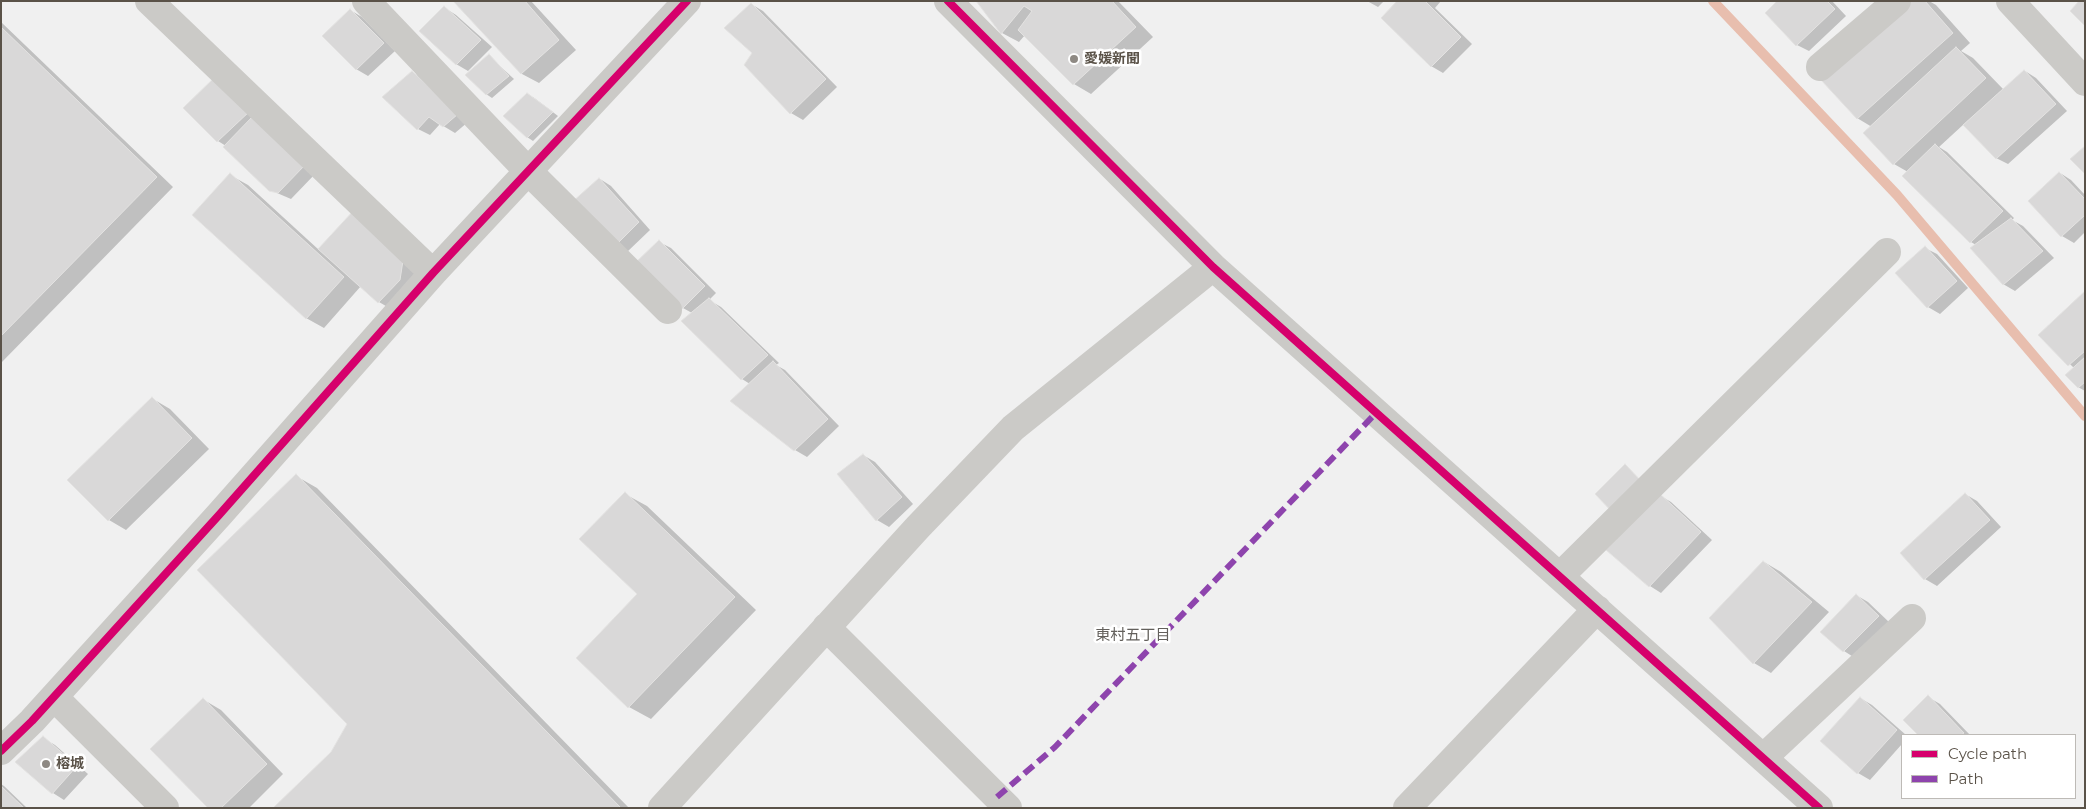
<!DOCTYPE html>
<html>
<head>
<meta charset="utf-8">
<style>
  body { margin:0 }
  #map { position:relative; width:2086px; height:809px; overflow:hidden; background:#f0f0f0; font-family:Montserrat,sans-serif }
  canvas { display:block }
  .frame { position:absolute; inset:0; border:2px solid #5a5248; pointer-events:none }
  .legend { position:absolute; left:1901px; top:734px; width:175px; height:65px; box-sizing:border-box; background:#fff; border:1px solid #bdbab6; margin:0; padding:6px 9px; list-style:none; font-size:15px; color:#5a5248 }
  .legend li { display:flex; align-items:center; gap:10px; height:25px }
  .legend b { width:25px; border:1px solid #bdbab6 }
</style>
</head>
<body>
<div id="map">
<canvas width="2086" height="809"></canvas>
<div class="frame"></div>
<ul class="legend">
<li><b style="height:6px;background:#d6006c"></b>Cycle path</li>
<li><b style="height:6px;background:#8e44ad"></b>Path</li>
</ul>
</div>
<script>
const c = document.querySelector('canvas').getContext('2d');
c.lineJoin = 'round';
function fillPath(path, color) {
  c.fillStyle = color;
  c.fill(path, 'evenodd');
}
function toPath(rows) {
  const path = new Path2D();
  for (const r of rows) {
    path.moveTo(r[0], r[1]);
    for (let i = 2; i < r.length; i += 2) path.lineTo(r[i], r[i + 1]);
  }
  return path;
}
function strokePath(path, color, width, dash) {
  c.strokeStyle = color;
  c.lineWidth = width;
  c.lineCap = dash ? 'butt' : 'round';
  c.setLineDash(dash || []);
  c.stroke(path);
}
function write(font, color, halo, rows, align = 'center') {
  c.font = font + ' Montserrat,"Noto Sans JP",sans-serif';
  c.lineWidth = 5;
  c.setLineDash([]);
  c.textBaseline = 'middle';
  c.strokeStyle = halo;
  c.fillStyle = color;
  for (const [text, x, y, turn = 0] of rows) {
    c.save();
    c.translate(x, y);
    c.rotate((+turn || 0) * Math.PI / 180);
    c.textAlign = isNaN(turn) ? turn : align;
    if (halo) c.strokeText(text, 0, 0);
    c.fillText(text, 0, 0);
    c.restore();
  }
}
const shadow = toPath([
  [455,1,531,1,576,50,539,83,522,74],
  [977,1,1118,1,1153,37,1091,94,1074,84,1025,35,1019,42,1002,33],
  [1367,1,1384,1,1378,7],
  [1399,1,1441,1,1435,8,1472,44,1443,73,1431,66],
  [1779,1,1832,1,1846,16,1809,51,1797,45],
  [1912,1,1929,1,1936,5,1970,43,1961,51,1973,58,2004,90,2025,71,2036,78,2067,111,2008,164,1996,158,1964,124,1939,147,1947,152,2014,218,2012,220,2023,226,2054,258,2015,291,2003,284,1976,245,1971,242,1908,172,1894,164,1872,127,1857,118],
  [751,4,763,11,837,87,803,120,791,113],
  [445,8,456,15,492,47,468,71,456,64],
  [350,10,362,17,395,51,368,76,356,69],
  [1,22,173,187,1,363],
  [489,56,514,79,492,98,486,94],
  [412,72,424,79,468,122,455,133,440,124,430,135,418,129],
  [216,78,316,173,291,199,270,190,226,146,218,141],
  [533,97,558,116,533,141,527,137],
  [2060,173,2071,180,2085,195,2085,232,2074,243,2062,236],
  [230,175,248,185,319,250,355,210,416,262,412,287,391,309,379,302,361,286,324,328,306,318],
  [600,179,611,186,650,230,627,252,615,246],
  [659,242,671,248,716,293,709,300,721,307,779,363,776,365,785,370,839,426,807,457,795,450,750,384,742,379,692,313,683,308],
  [1925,248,1937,254,1968,288,1940,314,1928,307],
  [2085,292,2085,391,2078,387,2074,368,2040,335],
  [153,399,170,409,209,449,126,530,109,520],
  [863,455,875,462,913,504,889,527,877,520],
  [296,476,317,488,629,808,275,808,332,753,348,724],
  [625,494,647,506,756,610,651,719,629,707,578,658,638,594],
  [1965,494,1977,501,2001,527,1937,586,1925,579,1902,554],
  [1659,495,1671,502,1712,540,1661,593,1650,586],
  [1764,562,1781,572,1829,612,1771,673,1754,663,1711,618],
  [1856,595,1868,602,1890,623,1855,658,1844,651],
  [1928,697,1940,704,1970,735,1919,735,1905,720],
  [1860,698,1872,705,1906,735,1902,735,1902,744,1870,780,1858,773,1822,741],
  [204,700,221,710,283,774,249,808,209,808],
  [43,738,55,745,88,774,64,800,53,793],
  [1,784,4,786,27,808,1,808]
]);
const stream = toPath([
  [1713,1,1897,195,2085,416]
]);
const building = toPath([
  [453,1,525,1,559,40,521,74,453,1],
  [976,1,1112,1,1136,27,1073,85,1018,30,1032,11,1024,6,1001,34,976,1],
  [1397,1,1425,1,1461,37,1431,67,1381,18,1397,1],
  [1777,1,1827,1,1835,9,1796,46,1765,13,1777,1],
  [1910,1,1925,1,1953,33,1857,119,1821,80,1910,1],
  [2079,1,2085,1,2085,26,2070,11,2079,1],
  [751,3,826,79,790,114,744,65,752,53,724,28,751,3],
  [444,6,481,40,456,65,419,31,444,6],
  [350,9,384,43,356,70,322,36,350,9],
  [1,27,157,177,1,336,1,27],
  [1956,47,1986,78,1893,165,1863,133,1956,47],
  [489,54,509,76,486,95,465,75,489,54],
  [2024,70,2056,104,1996,159,1963,125,2024,70],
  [412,71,458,114,443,127,429,117,417,130,382,97,412,71],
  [216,76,250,111,217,142,183,108,216,76],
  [527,93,553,112,527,138,503,116,527,93],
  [254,115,305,165,278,193,269,191,223,147,254,115],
  [1935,144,2003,211,1970,243,1902,176,1935,144],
  [2085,146,2085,174,2070,159,2085,146],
  [2059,172,2085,199,2085,215,2061,237,2028,201,2059,172],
  [230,173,344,277,306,319,192,215,230,173],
  [599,178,639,222,614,247,571,203,599,178],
  [355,209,404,254,400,280,378,303,318,249,355,209],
  [2011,218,2043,251,2003,285,1970,248,2011,218],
  [659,240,705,286,682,309,633,265,659,240],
  [1925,246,1957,281,1927,308,1895,273,1925,246],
  [2085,291,2085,351,2068,366,2038,335,2085,291],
  [709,298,768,355,741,380,681,321,709,298],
  [2085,357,2085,382,2078,388,2065,375,2085,357],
  [773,361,828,419,794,451,730,401,773,361],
  [152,397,192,438,108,521,67,480,152,397],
  [863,454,902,497,876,521,837,474,863,454],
  [1625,464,1644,484,1614,514,1595,494,1625,464],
  [296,474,621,808,273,808,331,752,347,724,197,570,296,474],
  [625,492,735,597,628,708,576,658,637,594,579,539,625,492],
  [1659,493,1701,532,1649,587,1606,550,1659,493],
  [1965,493,1990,520,1924,580,1900,553,1965,493],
  [1763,561,1812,602,1753,664,1709,618,1763,561],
  [1856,594,1879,616,1843,652,1820,632,1856,594],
  [1928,695,1964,733,1961,735,1918,735,1903,720,1928,695],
  [1860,697,1897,730,1857,774,1820,741,1860,697],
  [203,698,267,764,221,808,208,808,150,749,203,698],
  [43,736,77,766,52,794,15,762,43,736],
  [1,786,23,807,1,808,1,786]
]);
const minor = toPath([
  [149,1,433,273],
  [366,1,528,171,668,310],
  [948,1,1213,267,1819,808],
  [2010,1,2085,82],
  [1820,67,1897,1],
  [1560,576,1887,252],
  [826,627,1008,808],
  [54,697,165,808],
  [1,751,32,721,219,515,433,273,687,1],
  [1763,758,1912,618],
  [662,808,918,527,1013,428,1213,267],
  [1407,808,1597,609]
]);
const quiet = toPath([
  [997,797,1055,747,1376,413]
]);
const cycleway = toPath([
  [948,1,1213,267,1819,808],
  [1,751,32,721,219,515,433,273,687,1]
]);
const markers = [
  [1074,59,5,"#8e8983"],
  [46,764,5,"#8e8983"]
];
const poiNames = [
  ["愛媛新聞",1084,59],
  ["榕城",56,764]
];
const neighbourhoodNames = [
  ["東村五丁目",1133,636]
];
fillPath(shadow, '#0003');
strokePath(stream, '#e8beae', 10);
fillPath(building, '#d9d8d8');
strokePath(building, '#e3e2e1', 1);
strokePath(minor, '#cbcac7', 28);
strokePath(quiet, '#8e44ad', 6, [12, 6]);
strokePath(cycleway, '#d6006c', 8);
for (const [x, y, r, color] of markers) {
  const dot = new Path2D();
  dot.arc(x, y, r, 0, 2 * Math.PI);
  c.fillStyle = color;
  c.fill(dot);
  strokePath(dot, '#fff', 2);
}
write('bold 14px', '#5a5248', '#fff', poiNames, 'left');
write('15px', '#63605c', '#fff', neighbourhoodNames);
</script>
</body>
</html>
